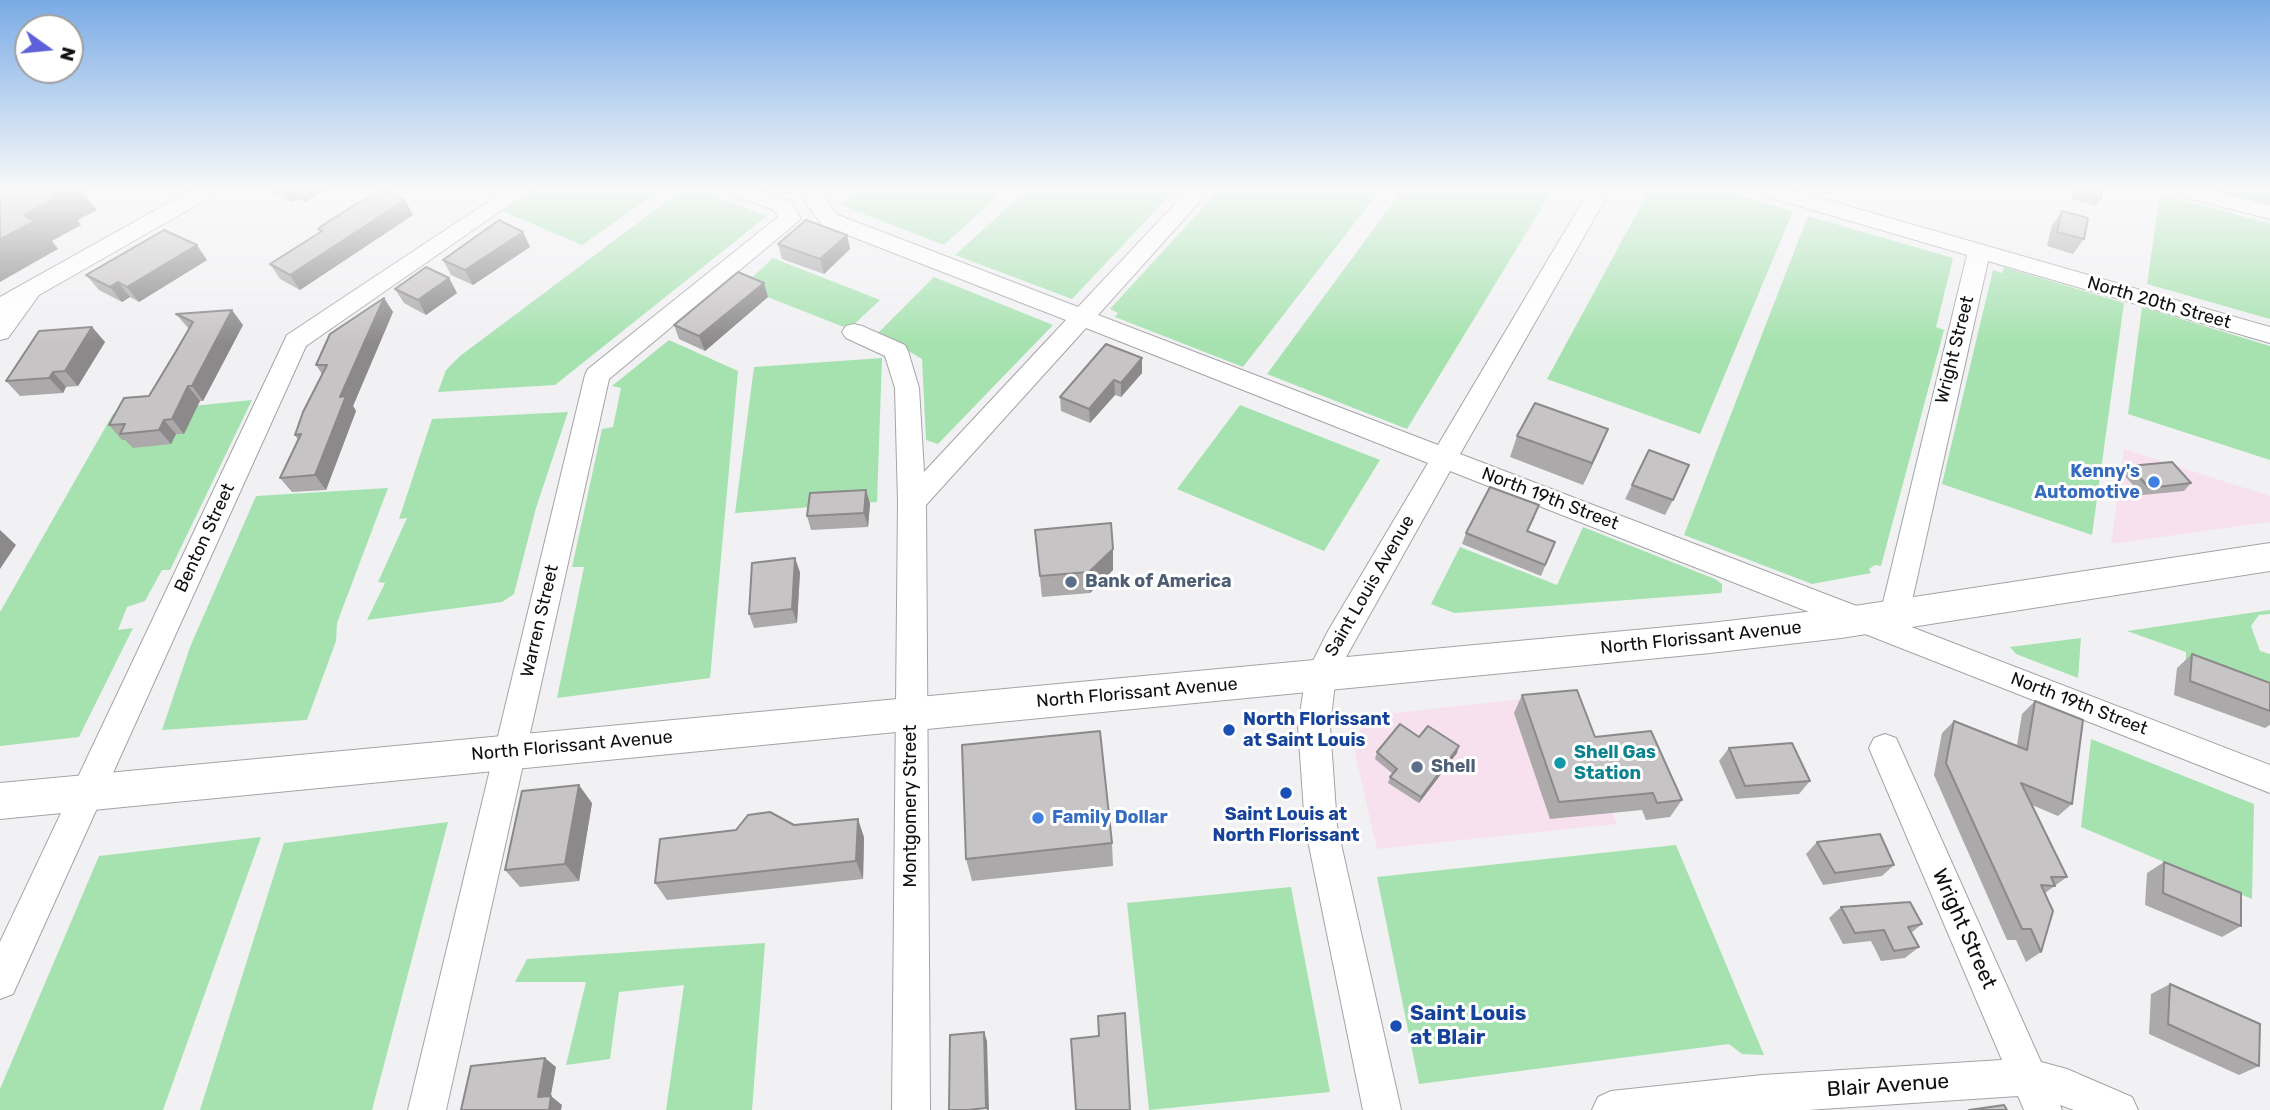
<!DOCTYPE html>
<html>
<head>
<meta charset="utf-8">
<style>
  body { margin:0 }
  #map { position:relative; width:2270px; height:1110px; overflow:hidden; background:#f1f1f4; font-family:Rubik,sans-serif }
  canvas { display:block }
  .north { position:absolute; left:14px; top:14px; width:70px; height:70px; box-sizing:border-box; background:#fff; border:2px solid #9f9fa0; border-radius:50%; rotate:105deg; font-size:19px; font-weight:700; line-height:28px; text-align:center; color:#101011 }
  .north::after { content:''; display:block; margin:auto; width:24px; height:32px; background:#5d60d8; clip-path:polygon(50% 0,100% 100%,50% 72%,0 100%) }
</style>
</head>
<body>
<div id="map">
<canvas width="2270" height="1110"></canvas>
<div class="north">N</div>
</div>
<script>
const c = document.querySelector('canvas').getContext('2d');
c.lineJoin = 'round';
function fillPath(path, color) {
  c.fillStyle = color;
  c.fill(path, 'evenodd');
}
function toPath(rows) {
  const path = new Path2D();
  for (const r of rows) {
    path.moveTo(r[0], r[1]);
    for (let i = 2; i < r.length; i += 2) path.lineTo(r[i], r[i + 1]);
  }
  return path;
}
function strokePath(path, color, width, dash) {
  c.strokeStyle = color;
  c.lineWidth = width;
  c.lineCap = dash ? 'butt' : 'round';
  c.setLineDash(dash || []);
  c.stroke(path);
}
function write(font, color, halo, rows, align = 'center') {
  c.font = font + ' Rubik,sans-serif';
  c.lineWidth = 6;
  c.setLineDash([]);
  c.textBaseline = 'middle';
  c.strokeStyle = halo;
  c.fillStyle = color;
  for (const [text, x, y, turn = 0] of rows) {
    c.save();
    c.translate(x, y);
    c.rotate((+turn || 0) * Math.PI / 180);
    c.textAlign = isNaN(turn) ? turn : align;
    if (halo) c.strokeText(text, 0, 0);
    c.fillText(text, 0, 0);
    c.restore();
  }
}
const commercial = toPath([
  [2124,449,2270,496,2270,522,2111,544],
  [1568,694,1617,824,1377,849,1354,749,1362,725,1371,718,1384,714]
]);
const green = toPath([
  [535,189,662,189,582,245,502,211],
  [683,189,696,189,767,216,555,385,438,392,446,370,460,356],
  [859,189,981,189,999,195,944,245,840,205],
  [1028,189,1176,189,1072,299,955,255],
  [1220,189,1381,189,1243,367,1115,317,1118,313,1110,309],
  [1403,189,1553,189,1407,429,1267,374],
  [1650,189,1716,189,1793,211,1700,434,1547,379],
  [2202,189,2270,189,2270,207],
  [2160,194,2270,224,2270,319,2147,284],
  [1808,216,1953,258,1936,327,1944,330,1881,566,1875,565,1869,569,1871,573,1812,584,1684,535],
  [773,258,880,300,849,329,742,287],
  [2004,267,2124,303,2092,535,1942,484,1993,270,2002,273],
  [934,277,1053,325,938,444,926,440,922,359,878,333],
  [2142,307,2270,346,2270,460,2128,414],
  [669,340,738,371,710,678,557,698,584,567,572,567,602,429,613,427,621,388,612,386],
  [882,358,877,502,735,513,754,367],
  [252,400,170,570,162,570,145,601,127,607,118,630,133,628,79,737,0,746,0,612,113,414],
  [1240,405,1380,460,1324,551,1177,489],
  [568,412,536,508,514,594,502,602,367,620,385,583,378,582,407,518,399,519,432,419],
  [388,488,337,623,336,641,307,720,162,730,190,647,256,496],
  [1583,527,1715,579,1722,584,1722,590,1721,593,1454,613,1431,604,1460,547,1557,585],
  [2270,610,2270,614,2259,615,2251,626,2260,651,2270,654,2270,699,2186,669,2186,652,2127,631],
  [2081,638,2078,678,2016,654,2010,647],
  [2091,739,2254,804,2252,899,2081,827],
  [448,822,372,1110,200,1110,284,843],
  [261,837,163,1110,0,1110,0,1089,99,856],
  [1676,845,1764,1055,1742,1054,1729,1044,1419,1084,1377,877],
  [1291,887,1330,1092,1149,1110,1127,903],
  [765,943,752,1110,666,1110,684,985,619,992,610,1059,566,1065,586,982,515,982,527,959]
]);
const minor = toPath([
  [193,189,219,189,216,194,39,295,8,338,0,340,0,297,193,189],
  [507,189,532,189,306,346,13,994,0,999,0,942,287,335,507,189],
  [727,189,756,189,791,201,801,219,609,379,446,1110,408,1110,585,375,588,369,778,217,774,210,729,194,727,189],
  [812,189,835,189,827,202,838,215,1078,307,1189,189,1211,189,1098,315,1438,445,1590,189,1611,189,1460,454,1880,615,1967,255,1758,194,1756,189,1788,189,2270,327,2270,343,1988,261,1909,614,1901,623,2270,765,2270,793,1450,471,1336,675,1330,726,1337,826,1401,1110,1363,1110,1305,826,1298,726,1306,675,1328,631,1428,463,1086,328,926,505,930,1110,892,1110,898,502,895,388,885,356,846,338,842,332,846,326,854,324,862,326,905,345,908,351,919,388,924,472,1066,320,822,225,805,202,812,189],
  [2170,189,2205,189,2270,205,2270,219,2173,194,2170,189],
  [1885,734,1896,738,2041,1062,2067,1069,2132,1097,2138,1110,2074,1110,2060,1105,2062,1110,2024,1110,2018,1096,1807,1110,1592,1110,1598,1097,1611,1091,1762,1075,2002,1060,1869,748,1874,738,1885,734]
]);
const major = toPath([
  [2270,543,2270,571,1841,638,1710,653,0,819,0,783,1710,623,1841,608,2270,543]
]);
const wall = toPath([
  [266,189,327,189,305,202,298,199,292,202,268,191],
  [2073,189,2103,189,2101,199,2096,206,2071,199],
  [405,200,413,215,300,290,280,279,270,264,320,232,318,229],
  [2062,211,2084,239,2073,254,2047,246,2052,225],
  [523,232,530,247,473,285,451,275,443,260],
  [847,235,850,249,824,274,782,259,778,244],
  [207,260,139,302,130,297,122,302,99,290,86,275],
  [449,278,457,293,426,315,404,303,395,289],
  [768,297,705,351,679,339,674,325],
  [384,298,393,312,353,406,356,411,326,490,292,492,280,478,298,440,295,435,322,374,316,365],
  [176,314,243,325,203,401,200,401,184,434,176,434,171,444,133,448,125,440,122,440,109,425,149,396,189,329],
  [92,327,105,342,78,386,66,387,63,393,20,396,6,381],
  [1106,344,1142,373,1121,397,1115,395,1090,423,1061,411,1060,397],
  [1608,429,1583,485,1510,457,1517,436],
  [2130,466,2191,483,2184,491,2142,495,2123,474],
  [1632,485,1673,500,1665,515,1625,499],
  [866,490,870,504,868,527,811,530,807,516],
  [1535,517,1528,531,1555,542,1541,576,1462,544,1466,533],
  [1035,530,1113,549,1113,570,1090,593,1042,597],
  [800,572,797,623,754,628,749,614],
  [2192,654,2270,683,2270,725,2265,728,2174,695,2177,668],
  [1522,695,1595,737,1682,800,1670,817,1646,820,1642,810,1550,819,1514,713],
  [2035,701,2072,804,2058,816,2032,805,2067,877,2045,893,2041,952,2026,962,2016,940,2007,940,1934,775,1942,733,1954,721,2017,745,2022,714],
  [1419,737,1457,753,1419,803,1388,783,1390,777,1393,774,1375,759,1377,752],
  [1729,748,1810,781,1799,794,1736,799,1719,761],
  [592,803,579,881,520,887,505,870],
  [864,837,863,879,667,900,655,883],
  [1817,842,1894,865,1882,876,1823,885,1806,854],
  [1112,843,1113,866,972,881,966,859],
  [2164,862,2241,926,2222,937,2145,905,2147,873],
  [1841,907,1922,924,1911,933,1919,947,1905,958,1881,961,1871,941,1843,944,1829,918],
  [2170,984,2259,1066,2239,1075,2149,1034,2151,994]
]);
const shadedWall = toPath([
  [61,189,80,189,97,210,78,220,81,225,52,241,58,249,0,282,0,239,24,215,53,193],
  [284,189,292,189,298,199,292,202],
  [297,189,327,189,305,202],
  [405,200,413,215,300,290,290,275],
  [523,232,530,247,473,285,465,270],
  [847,235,850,249,824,274,820,259],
  [197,245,207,260,139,302,127,287],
  [449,278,457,293,426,315,418,300],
  [118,282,130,297,122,302,110,287],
  [764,283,768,297,705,351,699,336],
  [384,298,393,312,353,406,356,411,326,490,315,475,340,397],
  [232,310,243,325,203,401,192,386],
  [92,327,105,342,78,386,65,371],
  [1142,358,1142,373,1121,397,1121,383],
  [53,372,66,387,63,393,49,378],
  [1114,380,1115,395,1090,423,1089,409],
  [188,386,200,401,184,434,172,419],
  [164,420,176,434,171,444,159,430],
  [1608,429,1599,451,1583,485,1592,463],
  [866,490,870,504,868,527,864,513],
  [0,530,16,545,0,569],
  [1113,549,1113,570,1090,593,1089,572],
  [795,558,800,572,797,623,792,609],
  [1459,746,1457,753,1419,803,1421,797],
  [579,785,592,803,579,881,565,864],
  [858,819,864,837,863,879,856,861],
  [984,1032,987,1041,989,1110,987,1110,986,1108],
  [545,1058,556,1067,549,1106,538,1097],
  [551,1096,562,1105,561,1110,549,1110]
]);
const building = toPath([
  [0,189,61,189,53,193,59,196,24,215,35,221,0,239,0,189],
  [2077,189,2103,189,2101,199,2076,192,2077,189],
  [379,190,405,200,290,275,270,264,322,231,318,229,323,225,379,190],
  [2062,211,2088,218,2084,239,2057,232,2062,211],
  [499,220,523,232,465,270,443,260,499,220],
  [806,220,847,235,820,259,778,244,806,220],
  [164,230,197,245,127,287,118,282,110,287,86,275,164,230],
  [426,267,449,278,418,300,395,289,426,267],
  [738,272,764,283,699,336,674,325,738,272],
  [384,298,340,397,346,396,315,475,280,478,301,434,295,435,303,412,327,365,316,365,330,334,384,298],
  [232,310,192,386,188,386,172,419,164,420,159,430,120,434,125,424,109,425,124,398,149,396,175,353,193,322,176,314,232,310],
  [92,327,65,371,53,372,49,378,6,381,39,331,92,327],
  [1106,344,1142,358,1121,383,1114,380,1089,409,1060,397,1106,344],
  [1535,403,1608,429,1592,463,1517,436,1535,403],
  [1649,450,1689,465,1673,500,1632,485,1649,450],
  [2172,462,2191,483,2149,488,2130,466,2172,462],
  [1490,487,1539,505,1527,531,1555,542,1545,565,1466,533,1490,487],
  [866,490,864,513,807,516,810,493,866,490],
  [1111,523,1113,549,1089,572,1040,576,1035,530,1111,523],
  [795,558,792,609,749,614,752,563,795,558],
  [2192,654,2270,683,2270,711,2190,681,2192,654],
  [1577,690,1595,737,1651,731,1682,800,1657,803,1653,793,1559,802,1522,695,1577,690],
  [2035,701,2083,720,2072,804,2021,783,2067,877,2051,877,2055,886,2041,885,2053,911,2041,952,2031,929,2022,929,1946,763,1954,721,2027,750,2035,701],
  [1400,724,1419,737,1428,726,1459,746,1421,797,1390,777,1397,769,1377,752,1400,724],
  [1100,731,1112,843,966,859,962,745,1100,731],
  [1792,743,1810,781,1745,786,1729,748,1792,743],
  [579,785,565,864,505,870,522,791,579,785],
  [770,812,794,825,858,819,856,861,655,883,660,839,736,830,748,815,770,812],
  [1880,834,1894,865,1835,873,1817,842,1880,834],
  [2164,862,2241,893,2241,926,2163,893,2164,862],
  [1910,902,1922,924,1908,927,1919,947,1894,951,1884,930,1855,933,1841,907,1910,902],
  [2170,984,2260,1024,2259,1066,2168,1024,2170,984],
  [1125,1013,1130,1110,1076,1110,1071,1039,1099,1036,1098,1016,1125,1013],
  [984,1032,986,1108,968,1110,949,1110,950,1035,984,1032],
  [545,1058,538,1097,551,1096,549,1110,461,1110,471,1066,545,1058],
  [2004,1105,2007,1110,1969,1110,2004,1105]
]);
const markers = [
  [2154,482,7,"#3f7fe0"],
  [1071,582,7,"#5c6f8a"],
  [1229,730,7,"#1a4fb4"],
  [1560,763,7,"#0f9aa8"],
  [1417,767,7,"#5c6f8a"],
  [1286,793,7,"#1a4fb4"],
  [1038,818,7,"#3f7fe0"],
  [1396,1026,7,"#1a4fb4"]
];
const streetNames = [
  ["North 20th Street",2159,303,16],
  ["Wright Street",1955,350,-76],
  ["North 19th Street",1550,499,21],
  ["Benton Street",205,538,-65],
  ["Saint Louis Avenue",1370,586,-60],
  ["Warren Street",540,621,-77],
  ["North Florissant Avenue",1701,638,-6],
  ["North Florissant Avenue",1137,693,-5],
  ["North 19th Street",2079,704,21],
  ["North Florissant Avenue",572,746,-5],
  ["Montgomery Street",911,806,-90]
];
const shopNames = [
  ["Kenny's",2140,472],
  ["Automotive",2140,493],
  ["Family Dollar",1052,818,"left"]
];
const serviceNames = [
  ["Bank of America",1085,582],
  ["Shell",1431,767]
];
const transitNames = [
  ["North Florissant",1243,720],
  ["at Saint Louis",1243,741],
  ["Saint Louis at",1286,815,"center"],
  ["North Florissant",1286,836,"center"]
];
const cultureNames = [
  ["Shell Gas",1574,753],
  ["Station",1574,774]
];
const nearStreetnames = [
  ["Wright Street",1964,929,66],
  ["Blair Avenue",1888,1086,-4]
];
const nearTransitnames = [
  ["Saint Louis",1410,1014],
  ["at Blair",1410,1038]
];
fillPath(commercial, '#f7e1ee');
fillPath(green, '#a6e2af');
strokePath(minor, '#a4a4a7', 2);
strokePath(major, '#a4a4a7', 2);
fillPath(minor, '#fff');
fillPath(major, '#fff');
fillPath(wall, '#aba9a9');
fillPath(shadedWall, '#8b898a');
fillPath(building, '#c7c4c5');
strokePath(building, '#8b898a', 2);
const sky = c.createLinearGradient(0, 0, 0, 344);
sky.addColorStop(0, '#7aabe5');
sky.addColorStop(0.55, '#f9f9fa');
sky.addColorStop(1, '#f9f9fa00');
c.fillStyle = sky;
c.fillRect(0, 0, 2270, 344);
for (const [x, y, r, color] of markers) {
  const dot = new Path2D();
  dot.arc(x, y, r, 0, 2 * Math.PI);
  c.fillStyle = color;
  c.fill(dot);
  strokePath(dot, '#fff', 2.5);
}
write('18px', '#101011', '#fff', streetNames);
write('bold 18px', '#366cbe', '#fff', shopNames, 'right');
write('bold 18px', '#4e5e75', '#fff', serviceNames, 'left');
write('bold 18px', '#164399', '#fff', transitNames, 'left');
write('bold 18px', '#0d838f', '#fff', cultureNames, 'left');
write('21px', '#101011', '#fff', nearStreetnames);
write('bold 21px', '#164399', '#fff', nearTransitnames, 'left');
</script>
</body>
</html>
